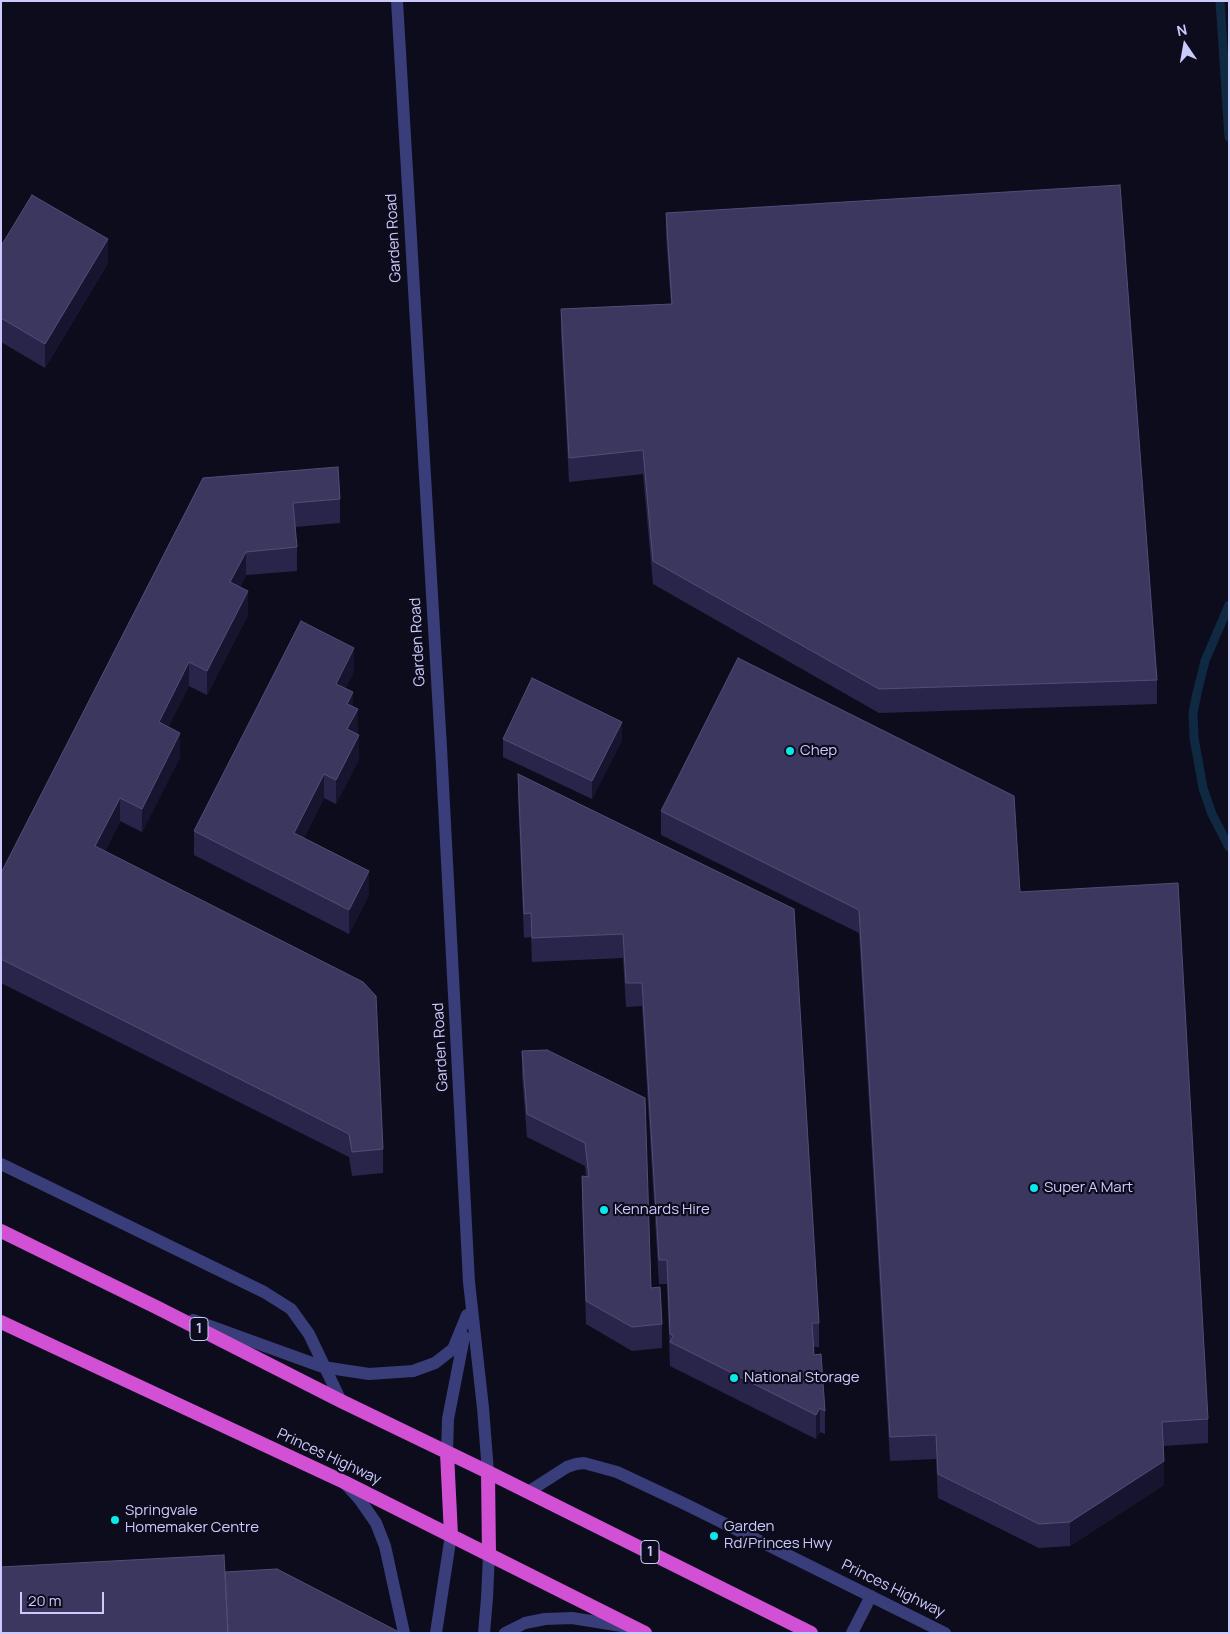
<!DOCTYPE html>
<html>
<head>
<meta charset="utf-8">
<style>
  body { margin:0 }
  #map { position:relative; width:1230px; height:1634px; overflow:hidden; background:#0d0c1d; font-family:Manrope,sans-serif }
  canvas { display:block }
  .frame { position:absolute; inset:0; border:2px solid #cbcafd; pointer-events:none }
  .north { position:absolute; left:1160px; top:20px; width:50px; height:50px; -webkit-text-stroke:4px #0d0c1d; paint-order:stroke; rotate:348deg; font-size:14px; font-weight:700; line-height:20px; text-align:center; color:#cbcafd }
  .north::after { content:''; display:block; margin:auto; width:18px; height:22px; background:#cbcafd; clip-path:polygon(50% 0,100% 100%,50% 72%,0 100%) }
  .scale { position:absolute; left:20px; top:1592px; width:84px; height:22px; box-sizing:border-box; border:2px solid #cbcafd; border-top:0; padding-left:6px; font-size:15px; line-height:18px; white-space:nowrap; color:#cbcafd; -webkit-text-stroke:4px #0d0c1d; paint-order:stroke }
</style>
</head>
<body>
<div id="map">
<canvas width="1230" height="1634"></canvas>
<div class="frame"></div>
<div class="north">N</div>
<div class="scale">20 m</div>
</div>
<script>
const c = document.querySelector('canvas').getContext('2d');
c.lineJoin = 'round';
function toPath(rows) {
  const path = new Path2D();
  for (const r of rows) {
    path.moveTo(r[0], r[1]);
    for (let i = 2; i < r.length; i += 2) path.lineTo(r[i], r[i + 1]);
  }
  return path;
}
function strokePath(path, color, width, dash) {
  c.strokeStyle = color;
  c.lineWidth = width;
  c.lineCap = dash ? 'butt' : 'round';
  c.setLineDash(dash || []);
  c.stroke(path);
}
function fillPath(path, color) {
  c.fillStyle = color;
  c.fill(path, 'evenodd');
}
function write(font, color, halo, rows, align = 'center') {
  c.font = font + ' Manrope,sans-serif';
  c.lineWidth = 4.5;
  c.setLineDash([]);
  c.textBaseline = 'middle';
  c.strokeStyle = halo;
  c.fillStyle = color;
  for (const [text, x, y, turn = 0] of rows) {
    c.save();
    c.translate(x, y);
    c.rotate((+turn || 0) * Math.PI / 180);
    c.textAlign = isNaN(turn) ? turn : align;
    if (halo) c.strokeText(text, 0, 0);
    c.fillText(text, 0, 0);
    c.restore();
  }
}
const stream = toPath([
  [1220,1,1229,137],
  [1229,605,1205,661,1197,693,1193,713,1194,738,1203,788,1212,814,1229,847]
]);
const service = toPath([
  [344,1482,360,1500,376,1523,385,1546,404,1633],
  [436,1633,451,1535],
  [484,1633,487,1598,489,1554],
  [505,1633,525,1623,545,1619,572,1618,628,1627],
  [852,1633,871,1596]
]);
const minor = toPath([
  [397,1,441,747,469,1282,483,1408,488,1472],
  [1,1164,264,1292,291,1309,309,1334,341,1401],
  [193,1320,323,1367,369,1374,413,1371,435,1363,453,1349,467,1315],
  [447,1453,448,1419,464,1337],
  [528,1492,567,1467,576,1464,584,1463,617,1472,685,1504,945,1633]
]);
const trunk = toPath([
  [1,1231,158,1308,341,1401,488,1472,811,1633],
  [1,1322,344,1482,645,1633],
  [447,1453,451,1535],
  [488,1472,489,1554]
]);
const wall = toPath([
  [666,213,1157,680,1157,704,879,713,653,584,643,474,569,482,561,333,561,309,671,304,666,237],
  [1,246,108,263,45,368,1,342],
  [203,478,340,499,340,523,295,527,297,547,297,571,246,575,240,587,248,615,207,695,189,686,168,727,180,757,142,832,120,821,105,851,383,1149,383,1173,352,1176,349,1157,1,983,1,873],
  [354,672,345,688,353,707,358,733,357,734,359,759,336,804,324,798,304,838,369,895,349,934,194,855,194,831],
  [503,739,622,740,592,799,503,757],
  [518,774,794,909,819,1323,819,1347,814,1347,814,1355,825,1411,825,1434,820,1432,816,1439,670,1366,667,1284,659,1284,642,1006,626,1007,623,958,532,962,531,937,524,938,518,798],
  [661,811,1020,892,1208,1419,1208,1443,1163,1446,1164,1485,1070,1546,1039,1548,938,1498,936,1459,890,1461,859,933,661,835],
  [547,1050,651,1288,662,1324,662,1348,632,1351,586,1324,582,1200,582,1176,586,1177,585,1166,527,1137,522,1075,522,1051]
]);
const shadedWall = toPath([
  [108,239,108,263,45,368,45,344],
  [246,552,246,575,230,606,230,582],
  [248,591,248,615,207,695,207,671],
  [354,648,354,672,336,707,336,684],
  [189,662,189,686,159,746,159,722],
  [353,692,353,716,347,704],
  [358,709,358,733,347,753,347,729],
  [622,722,622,740,592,799,592,781],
  [180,733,180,757,142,832,142,809],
  [359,735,359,759,336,804,336,780],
  [324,774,324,798,294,857,294,833],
  [120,798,120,821,95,870,95,846],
  [369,871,369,895,349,934,349,910],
  [820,1408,820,1432,816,1439,816,1415],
  [1164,1461,1164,1485,1070,1546,1070,1522]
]);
const building = toPath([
  [1120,185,1157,680,879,689,653,561,643,450,569,458,561,309,672,304,666,213,1120,185],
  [32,195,108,239,45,344,1,318,1,246,32,195],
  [338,467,340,499,293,503,297,547,246,552,230,582,248,591,207,671,189,662,159,722,180,733,142,809,120,798,95,846,363,982,376,996,383,1149,352,1152,349,1134,1,959,1,873,203,478,338,467],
  [301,621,354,648,336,684,353,692,347,704,358,709,347,729,359,735,336,780,324,774,294,833,369,871,349,910,194,831,301,621],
  [738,658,1014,796,1020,892,1178,883,1208,1419,1162,1422,1164,1461,1070,1522,1039,1524,938,1474,936,1435,890,1437,859,910,661,811,738,658],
  [532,678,622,722,592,781,503,739,532,678],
  [518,774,794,909,819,1323,812,1323,814,1355,821,1354,825,1411,820,1408,816,1415,670,1342,673,1336,670,1334,667,1260,659,1260,642,983,626,983,623,934,532,938,531,913,524,914,518,774],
  [547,1050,645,1098,651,1288,660,1287,662,1324,632,1327,586,1301,582,1176,589,1177,585,1143,527,1114,522,1051,547,1050],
  [224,1555,228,1633,1,1633,1,1567,224,1555],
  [277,1569,401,1633,228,1633,225,1572,277,1569]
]);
const markers = [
  [790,751,5,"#0ae9e9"],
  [1034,1188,5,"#0ae9e9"],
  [604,1210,5,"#0ae9e9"],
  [734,1378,5,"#0ae9e9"],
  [115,1520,5,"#0ae9e9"],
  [714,1536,5,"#0ae9e9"]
];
const shields = [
  [199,1329,18],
  [650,1552,18]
];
const shieldNames = [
  ["1",199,1329],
  ["1",650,1552]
];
const streetNames = [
  ["Garden Road",394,238,-93],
  ["Garden Road",418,642,-93],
  ["Garden Road",441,1047,-93],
  ["Princes Highway",329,1457,25],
  ["Princes Highway",893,1589,26]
];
const poiNames = [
  ["Chep",800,751],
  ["Super A Mart",1044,1188],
  ["Kennards Hire",614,1210],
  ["National Storage",744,1378],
  ["Springvale",125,1511],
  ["Homemaker Centre",125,1528],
  ["Garden",724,1527],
  ["Rd/Princes Hwy",724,1544]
];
strokePath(stream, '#0f2943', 9);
strokePath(service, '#393d7a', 12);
strokePath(minor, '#393d7a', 12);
strokePath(trunk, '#d150d4', 14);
fillPath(wall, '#29254a');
fillPath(shadedWall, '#171430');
fillPath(building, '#3b375e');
strokePath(building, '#514e77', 1);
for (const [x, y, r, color] of markers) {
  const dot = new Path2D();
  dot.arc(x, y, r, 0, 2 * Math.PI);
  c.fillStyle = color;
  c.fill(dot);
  strokePath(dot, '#0d0c1d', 2);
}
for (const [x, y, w] of shields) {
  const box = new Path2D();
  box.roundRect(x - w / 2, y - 11.5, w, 23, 4);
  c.fillStyle = '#0d0c1d';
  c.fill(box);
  strokePath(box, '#cbcafd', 1);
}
write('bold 14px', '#cbcafd', null, shieldNames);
write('15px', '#cbcafd', '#0d0c1d', streetNames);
write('15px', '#cbcafd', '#0d0c1d', poiNames, 'left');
</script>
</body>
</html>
